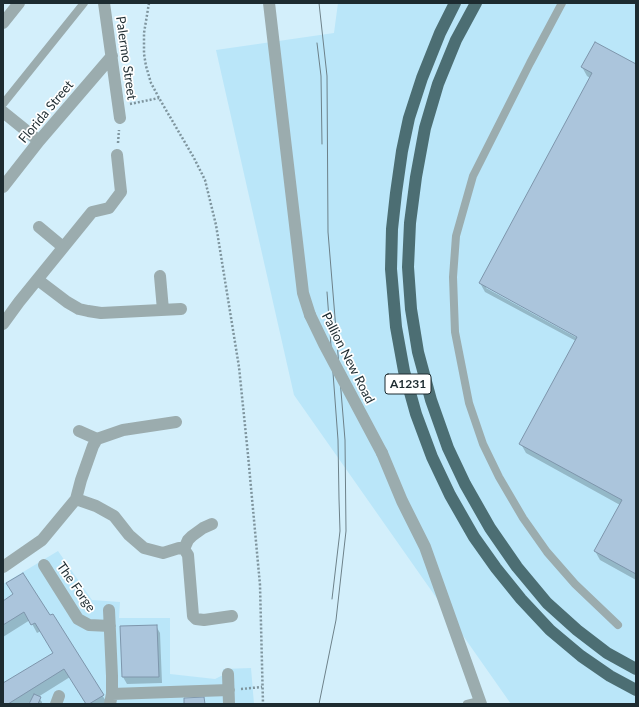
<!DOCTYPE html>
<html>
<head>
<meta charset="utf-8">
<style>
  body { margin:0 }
  #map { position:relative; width:639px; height:707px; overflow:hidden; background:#d3effb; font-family:Lato,sans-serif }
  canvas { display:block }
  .frame { position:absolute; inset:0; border:4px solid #1d2b30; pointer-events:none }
</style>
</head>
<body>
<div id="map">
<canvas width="639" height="707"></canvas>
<div class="frame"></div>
</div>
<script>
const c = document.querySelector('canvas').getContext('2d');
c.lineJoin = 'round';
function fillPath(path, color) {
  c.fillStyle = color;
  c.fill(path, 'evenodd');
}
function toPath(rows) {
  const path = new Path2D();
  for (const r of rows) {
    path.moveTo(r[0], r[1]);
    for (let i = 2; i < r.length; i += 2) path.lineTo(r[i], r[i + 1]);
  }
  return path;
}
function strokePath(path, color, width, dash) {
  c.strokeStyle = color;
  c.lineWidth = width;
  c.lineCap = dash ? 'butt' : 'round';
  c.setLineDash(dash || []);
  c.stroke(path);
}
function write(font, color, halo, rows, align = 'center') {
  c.font = font + ' Lato,sans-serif';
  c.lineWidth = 3.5;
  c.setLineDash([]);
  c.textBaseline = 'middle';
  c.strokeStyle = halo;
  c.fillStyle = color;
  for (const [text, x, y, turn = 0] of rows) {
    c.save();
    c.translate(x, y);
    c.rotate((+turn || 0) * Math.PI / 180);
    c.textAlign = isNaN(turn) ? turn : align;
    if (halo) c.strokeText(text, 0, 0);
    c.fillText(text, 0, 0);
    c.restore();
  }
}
const built = toPath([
  [338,3,636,3,636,704,511,704,294,395,216,50,334,33],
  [58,551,92,600,120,602,119,618,170,618,170,674,215,679,223,675,223,669,251,668,254,704,3,704,3,584]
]);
const shadow = toPath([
  [636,66,636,580,600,560,595,551,620,505,526,453,521,444,576,341,485,292,480,283,590,78,587,76,582,67],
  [486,286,582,338,581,340,486,288],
  [3,602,50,617,108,704,87,704,70,677,38,697,42,702,42,704,30,704,32,701,27,704,3,704,3,684,54,653,41,631,37,633,30,620,3,637],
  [156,626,160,633,162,683,127,684,123,677,121,627]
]);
const building = toPath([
  [595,42,636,64,636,574,594,551,622,500,519,444,577,337,479,283,592,73,581,67,595,42],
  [23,573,50,615,53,614,104,695,89,704,86,704,64,669,8,704,3,704,3,683,53,653,35,623,31,625,24,612,3,625,3,601,13,594,6,583,23,573],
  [157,625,159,677,122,677,120,626,157,625],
  [34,694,41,697,38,704,29,704,34,694],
  [204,697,205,704,184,704,184,698,204,697]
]);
const path = toPath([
  [149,3,144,33,144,54,146,66,151,83,159,98,194,158,205,180,216,225,239,367,248,455,260,585,263,704],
  [130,104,159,98],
  [118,143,119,130],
  [241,689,262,687]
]);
const service = toPath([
  [562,3,530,63,473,176,456,236,453,277,455,332,469,403,483,444,499,477,523,518,547,552,575,584,618,625],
  [3,104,84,3],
  [467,704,479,701]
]);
const minor = toPath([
  [104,3,120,118],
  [3,23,19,3],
  [3,112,39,141],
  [3,187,39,141,112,56],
  [39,227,63,247],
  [160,276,163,310],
  [38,280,67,302,79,309,88,311,101,313,181,309],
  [3,324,19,302,92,212,109,208,121,192,117,155],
  [79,431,97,439],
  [76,499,96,506,114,516,129,535,144,548,163,553,179,548,184,549,188,555,193,616,196,619,204,620,232,616],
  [184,549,188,540,192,536,203,528,212,524],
  [44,565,78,619,89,625,110,626],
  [3,567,42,540,76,499,81,480,93,446,97,439,123,430,176,422],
  [109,610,112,676,112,694,110,704],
  [228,674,229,704],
  [112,694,229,690],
  [56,704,59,696]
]);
const tertiary = toPath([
  [269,3,303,293,310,315],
  [382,453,402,501,425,547,481,704]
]);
const trunk = toPath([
  [455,3,440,33,422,78,409,118,402,151,396,193,392,229,391,269,396,327,404,371,416,414,432,457,450,495,474,537,496,568,521,599,550,630,581,656,610,676,636,690],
  [476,3,456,40,438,84,425,128,416,177,410,223,408,267,411,309,418,352,431,400,448,448,465,484,490,528,517,567,547,603,577,630,607,653,636,669]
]);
const tram = toPath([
  [319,3,327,76,328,232,345,440,346,531,336,620,319,704],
  [317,43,321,76,322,144],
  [327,292,338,440,339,499,340,531,332,599]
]);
const tertiaryBridge = toPath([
  [310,315,324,344,382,453]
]);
const shields = [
  [408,384,46]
];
const shieldNames = [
  ["A1231",408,384]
];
const streetNames = [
  ["Palermo Street",126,58,82],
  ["Florida Street",46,112,-50],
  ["Pallion New Road",348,358,63],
  ["The Forge",76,587,55]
];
fillPath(built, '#bae6f9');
fillPath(shadow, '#0003');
fillPath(building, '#abc5dc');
strokePath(building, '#7e96ac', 1);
strokePath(path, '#7e949d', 2.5, [2, 2]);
strokePath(service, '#9bacae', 8);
strokePath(minor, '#9bacae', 12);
strokePath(tertiary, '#9bacae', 12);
strokePath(trunk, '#4c6e73', 12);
strokePath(tram, '#6d8189', 1);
strokePath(tertiaryBridge, '#9bacae', 12);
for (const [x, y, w] of shields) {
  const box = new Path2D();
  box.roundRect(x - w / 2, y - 10, w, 20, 3);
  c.fillStyle = '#fff';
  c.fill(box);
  strokePath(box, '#1d2b30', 1);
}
write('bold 12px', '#1d2b30', null, shieldNames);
write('13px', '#1d2b30', '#fff', streetNames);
</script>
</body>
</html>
